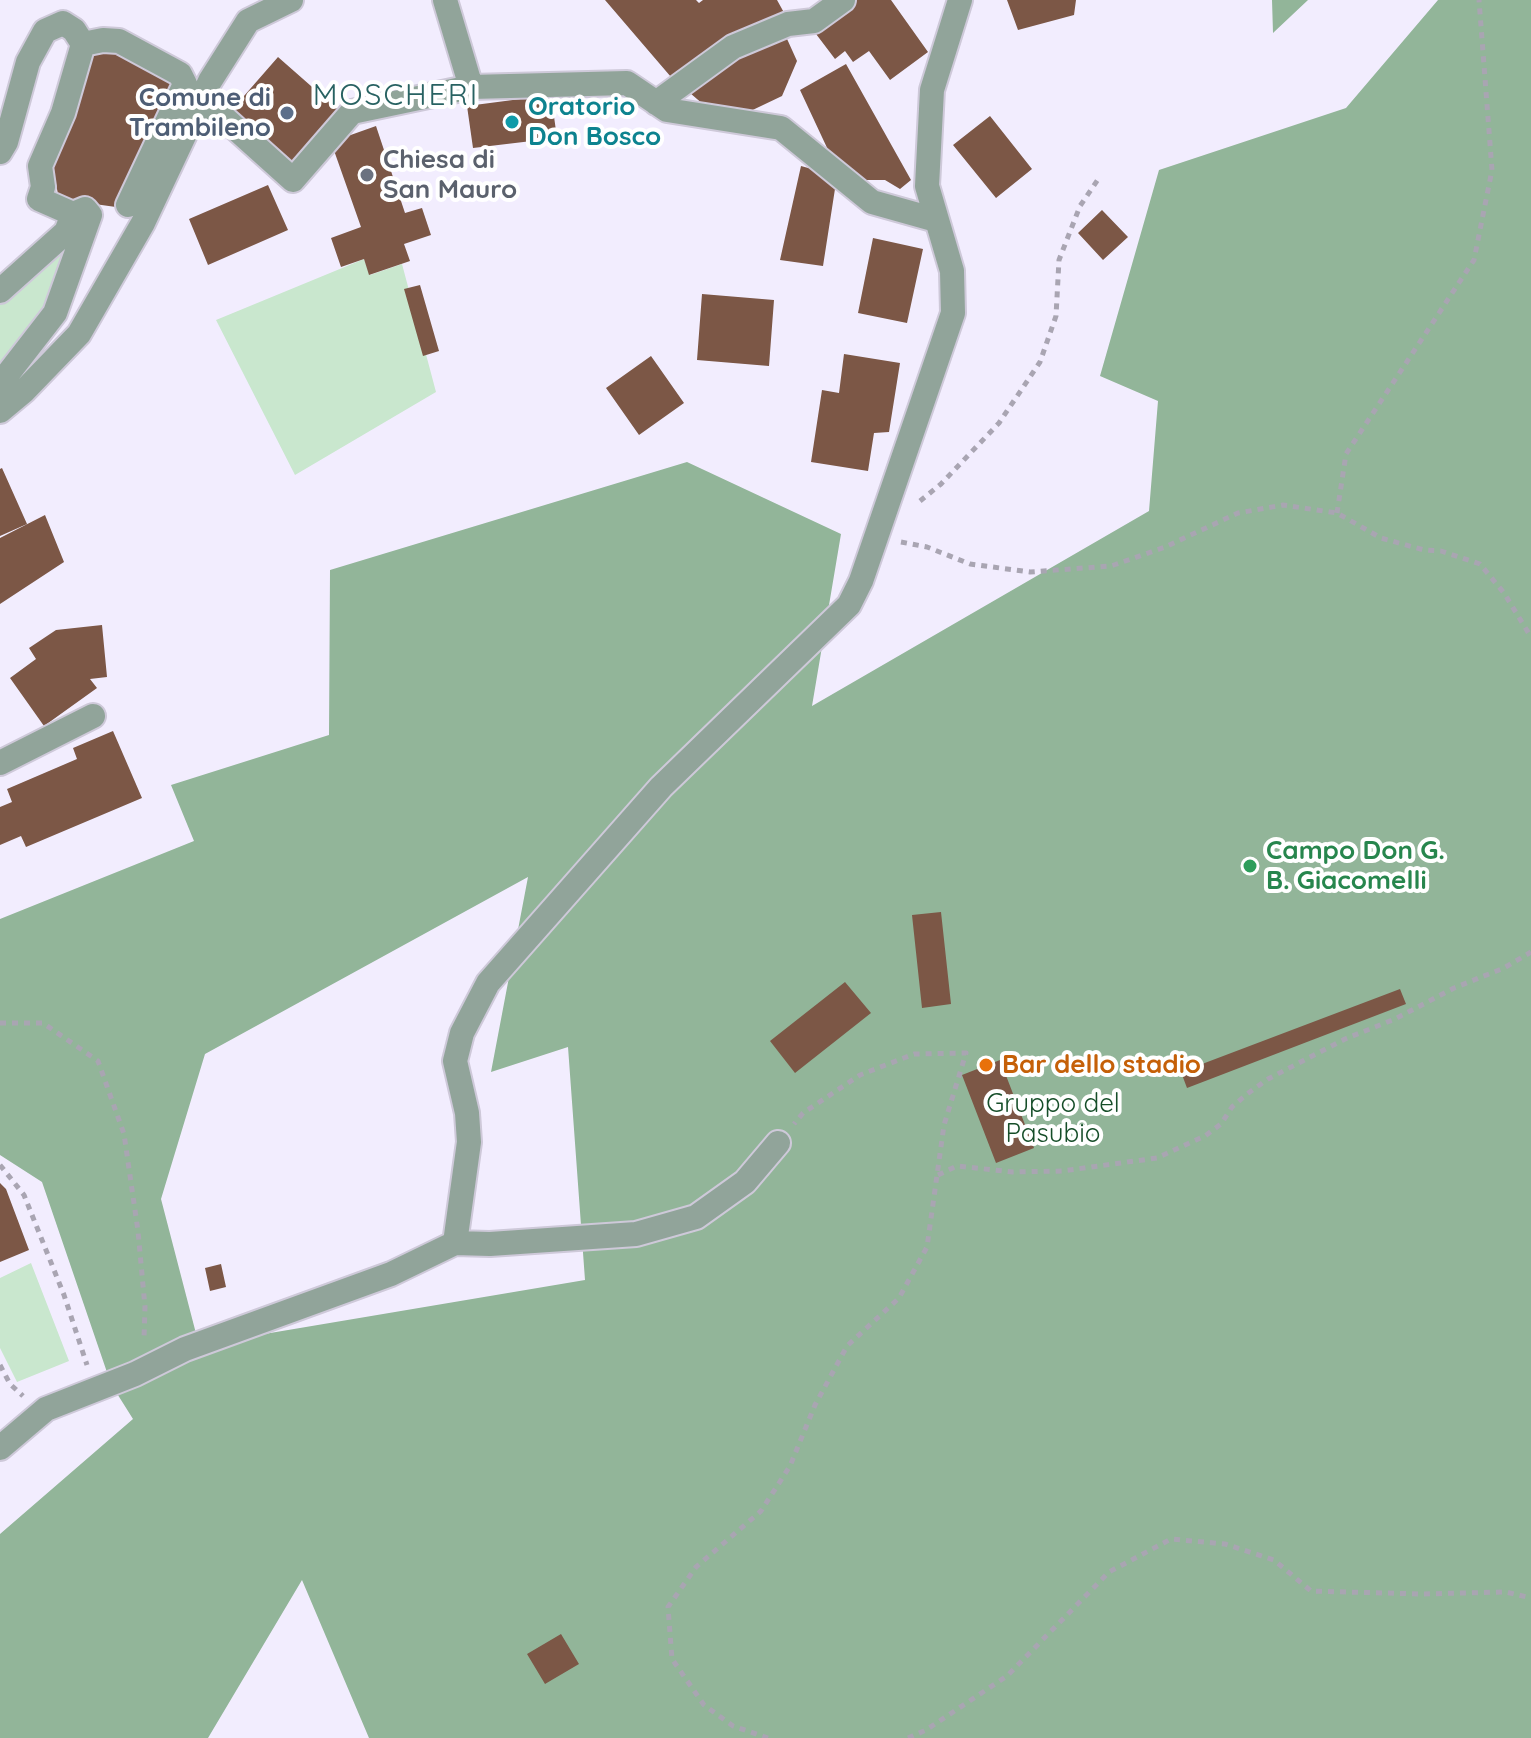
<!DOCTYPE html>
<html>
<head>
<meta charset="utf-8">
<style>
  body { margin:0 }
  canvas { display:block; background:#f2edfe }
</style>
</head>
<body>
<canvas width="1531" height="1738"></canvas>
<script>
const c = document.querySelector('canvas').getContext('2d');
c.lineJoin = 'round';
function fillPath(path, color) {
  c.fillStyle = color;
  c.fill(path, 'evenodd');
}
function toPath(rows) {
  const path = new Path2D();
  for (const r of rows) {
    path.moveTo(r[0], r[1]);
    for (let i = 2; i < r.length; i += 2) path.lineTo(r[i], r[i + 1]);
  }
  return path;
}
function strokePath(path, color, width, dash) {
  c.strokeStyle = color;
  c.lineWidth = width;
  c.lineCap = dash ? 'butt' : 'round';
  c.setLineDash(dash || []);
  c.stroke(path);
}
function write(font, color, halo, rows, align = 'center') {
  c.font = font + ' Quicksand,sans-serif';
  c.lineWidth = 8;
  c.setLineDash([]);
  c.textBaseline = 'middle';
  c.strokeStyle = halo;
  c.fillStyle = color;
  for (const [text, x, y, turn = 0] of rows) {
    c.save();
    c.translate(x, y);
    c.rotate((+turn || 0) * Math.PI / 180);
    c.textAlign = isNaN(turn) ? turn : align;
    if (halo) c.strokeText(text, 0, 0);
    c.fillText(text, 0, 0);
    c.restore();
  }
}
const green = toPath([
  [76,229,51,306,0,374,0,302],
  [364,259,370,275,402,264,436,392,295,475,216,320],
  [31,1263,69,1361,17,1382,0,1348,0,1278]
]);
const forest = toPath([
  [1272,0,1308,0,1273,33],
  [1438,0,1531,0,1531,1738,369,1738,302,1580,208,1738,0,1738,0,1534,133,1419,111,1384,42,1182,0,1155,0,919,194,841,171,785,329,735,330,570,687,462,841,534,812,706,1149,511,1158,401,1100,376,1159,170,1346,108],
  [528,877,491,1072,568,1047,585,1280,199,1345,161,1199,205,1054]
]);
const building = toPath([
  [605,0,696,0,699,3,703,0,777,0,787,18,677,84],
  [853,0,891,0,928,52,890,80,869,51,853,62,845,51,835,59,813,30],
  [1007,0,1076,0,1074,15,1018,30],
  [783,30,797,61,782,96,740,116,711,111,683,87],
  [114,45,181,82,123,208,59,199,52,164,91,52],
  [278,57,344,115,296,170,230,112],
  [846,64,911,180,900,189,885,180,855,180,829,152,800,90],
  [551,95,557,138,473,148,467,106],
  [990,116,1032,169,996,198,953,145],
  [376,126,405,213,422,208,431,235,404,244,410,261,369,275,364,259,341,267,331,238,361,227,331,142],
  [801,166,837,176,823,266,780,260],
  [268,185,288,230,208,265,189,219],
  [1102,210,1128,237,1103,260,1078,233],
  [873,238,923,249,907,323,858,313],
  [420,285,439,351,423,356,404,289],
  [702,294,774,300,769,366,697,360],
  [844,354,900,363,889,432,874,433,868,471,811,462,822,390,839,393],
  [651,356,684,403,639,435,606,388],
  [2,468,27,524,0,536,0,469],
  [45,515,64,562,0,604,0,538],
  [102,625,107,677,90,679,97,688,44,726,10,678,36,659,29,648,56,630],
  [113,731,142,798,26,847,21,836,0,845,0,807,12,802,7,789,77,759,73,748],
  [941,912,951,1004,922,1008,912,915],
  [845,982,871,1013,795,1073,770,1041],
  [1400,989,1406,1004,1187,1088,1181,1072],
  [1000,1060,1034,1148,996,1163,962,1075],
  [0,1183,6,1189,29,1250,0,1262],
  [221,1264,226,1287,210,1291,205,1268],
  [561,1634,579,1664,545,1684,527,1654]
]);
const path = toPath([
  [920,501,941,484,999,423,1040,362,1056,316,1059,260,1080,206,1099,178],
  [1337,513,1346,454,1474,260,1492,170,1479,0],
  [901,542,927,547,970,564,1030,572,1111,566,1165,547,1238,513,1283,505,1337,513,1381,538,1424,550,1441,551,1480,564,1504,593,1531,637],
  [0,1023,43,1023,98,1061,124,1134,138,1231,145,1307,144,1338],
  [0,1165,24,1195,64,1295,87,1365],
  [938,1175,957,1166,1013,1172,1062,1171,1157,1158,1205,1136,1221,1124,1232,1107,1247,1094,1268,1079,1345,1039,1395,1019,1454,988,1504,968,1531,952],
  [0,1365,10,1384,23,1396],
  [768,1738,733,1726,704,1705,672,1659,668,1607,696,1567,761,1511,790,1466,815,1405,847,1346,899,1298,927,1247,944,1125,966,1053,914,1054,860,1075,803,1113,794,1124],
  [908,1738,926,1730,1007,1676,1109,1572,1171,1539,1225,1544,1274,1560,1311,1591,1420,1594,1506,1592,1531,1598]
]);
const minor = toPath([
  [445,0,471,87,627,83,667,110,781,128,872,202,936,220],
  [83,44,103,40,119,41,180,74,185,84,128,205],
  [656,103,733,47,788,24,814,21,843,0],
  [214,109,293,180,352,112,471,87],
  [0,152,6,142,28,62,45,31,63,23,74,30,83,44,63,113,40,166,43,187,39,199,73,214,85,209,90,215,55,313,0,384],
  [0,291,66,232,73,214],
  [0,411,24,391,79,334,143,223,210,81,248,21,291,0],
  [0,763,93,716],
  [455,1243,490,1244,636,1234,696,1217,745,1182,778,1143],
  [0,1448,46,1409,135,1374,185,1349,391,1274,455,1243,469,1142,467,1113,455,1061,462,1033,488,983,661,787,849,605,861,581,953,313,952,271,927,186,932,90,960,0]
]);
const markers = [
  [287,113,8,"#5c6f8a"],
  [512,122,8,"#0f9aa8"],
  [367,175,8,"#6b7280"],
  [1250,866,8,"#2e9e5b"],
  [986,1065,8,"#e8710a"]
];
const serviceNames = [
  ["Comune di",271,98],
  ["Trambileno",271,128]
];
const cultureNames = [
  ["Oratorio",528,107],
  ["Don Bosco",528,137]
];
const worshipNames = [
  ["Chiesa di",383,160],
  ["San Mauro",383,190]
];
const leisureNames = [
  ["Campo Don G.",1266,851],
  ["B. Giacomelli",1266,881]
];
const foodNames = [
  ["Bar dello stadio",1002,1065]
];
const parkNames = [
  ["Gruppo del",1053,1104],
  ["Pasubio",1053,1134]
];
const quarterNames = [
  ["MOSCHERI",396,96]
];
fillPath(green, '#c9e7ce');
fillPath(forest, '#92b599');
fillPath(building, '#7c5746');
strokePath(minor, '#cec9d9', 28);
strokePath(path, '#a9a5b2', 5, [6, 6]);
strokePath(minor, '#91a49a', 24);
for (const [x, y, r, color] of markers) {
  const dot = new Path2D();
  dot.arc(x, y, r, 0, 2 * Math.PI);
  c.fillStyle = color;
  c.fill(dot);
  strokePath(dot, '#fff', 3);
}
write('bold 26px', '#4e5e75', '#fff', serviceNames, 'right');
write('bold 26px', '#0d838f', '#fff', cultureNames, 'left');
write('bold 26px', '#5b616d', '#fff', worshipNames, 'left');
write('bold 26px', '#27864d', '#fff', leisureNames, 'left');
write('bold 26px', '#c56008', '#fff', foodNames, 'left');
write('26px', '#164e29', '#fff', parkNames);
c.letterSpacing = '2px';
write('30px', '#286262', '#fff', quarterNames);
c.letterSpacing = '0px';
</script>
</body>
</html>
